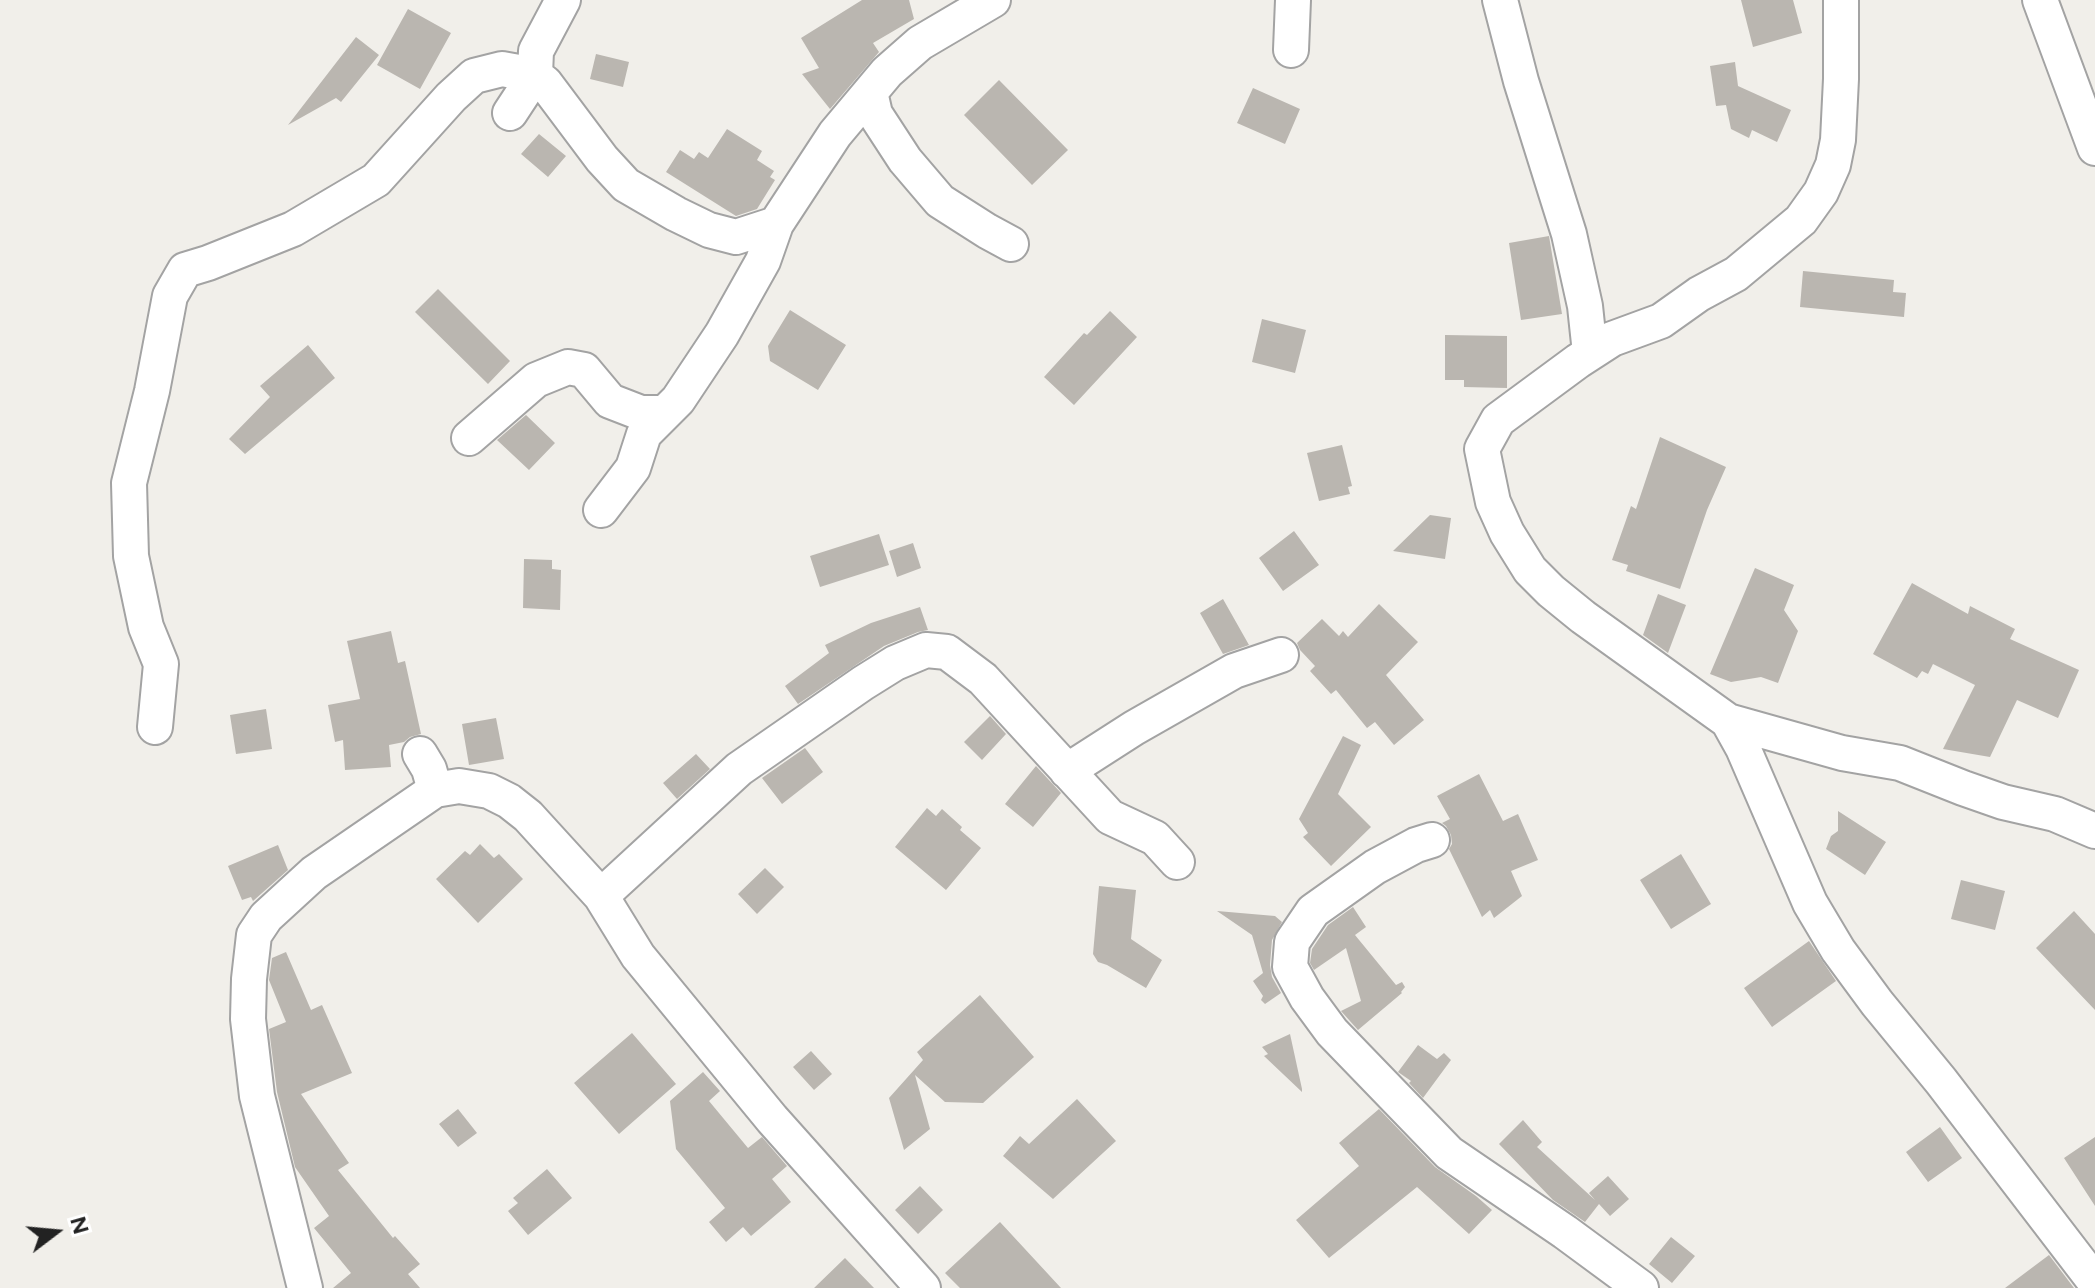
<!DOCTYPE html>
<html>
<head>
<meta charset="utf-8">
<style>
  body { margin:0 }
  #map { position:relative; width:2095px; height:1288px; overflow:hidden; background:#f1efea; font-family:Figtree,sans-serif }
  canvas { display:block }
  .north { position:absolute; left:16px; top:1192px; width:80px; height:80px; -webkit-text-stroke:6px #fff; paint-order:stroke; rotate:74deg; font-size:22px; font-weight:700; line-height:32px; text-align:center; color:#222 }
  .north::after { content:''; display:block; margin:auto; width:28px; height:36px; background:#222; clip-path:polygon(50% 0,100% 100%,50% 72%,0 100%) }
</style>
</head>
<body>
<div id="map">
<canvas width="2095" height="1288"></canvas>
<div class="north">N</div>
</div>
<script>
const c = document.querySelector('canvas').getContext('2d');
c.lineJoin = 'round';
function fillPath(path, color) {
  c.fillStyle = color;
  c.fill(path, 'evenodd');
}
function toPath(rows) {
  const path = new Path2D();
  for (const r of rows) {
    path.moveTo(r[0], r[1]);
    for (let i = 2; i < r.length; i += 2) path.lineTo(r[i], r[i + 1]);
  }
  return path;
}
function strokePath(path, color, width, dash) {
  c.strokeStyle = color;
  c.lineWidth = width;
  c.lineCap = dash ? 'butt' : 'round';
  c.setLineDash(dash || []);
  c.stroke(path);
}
const building = toPath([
  [862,0,909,0,914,19,873,43,879,52,830,109,802,74,819,68,801,38],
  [1741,0,1793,0,1802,33,1753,47],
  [408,9,451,33,420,89,377,65],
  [356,37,379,55,341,102,336,98,288,125],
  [596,54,629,62,623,87,590,79],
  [1735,62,1738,86,1791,110,1777,142,1752,130,1749,138,1731,129,1726,105,1716,106,1710,66],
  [999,80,1068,150,1032,185,964,115],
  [1253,88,1300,109,1285,144,1237,123],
  [727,129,762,151,757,160,774,171,770,177,775,180,757,209,736,216,666,172,680,150,694,159,699,152,708,158],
  [539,134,566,156,548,177,521,154],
  [1549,236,1562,314,1521,320,1509,243],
  [1803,271,1894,280,1893,292,1906,293,1904,317,1800,307],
  [438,289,510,361,488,384,415,312],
  [790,310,846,345,818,390,770,361,768,346],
  [1110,311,1137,337,1074,405,1044,377,1084,333,1087,335],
  [1262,319,1306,330,1295,373,1252,362],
  [1445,335,1507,336,1507,388,1464,387,1464,380,1445,380],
  [308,345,335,378,245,454,229,439,270,397,260,386],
  [526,415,555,443,529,470,497,440],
  [1660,437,1726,467,1707,510,1680,589,1626,571,1628,565,1612,560,1631,506,1636,509],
  [1342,445,1352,486,1348,487,1350,494,1319,501,1307,453],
  [1430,515,1451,518,1445,559,1393,551],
  [1294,531,1319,565,1283,591,1259,558],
  [879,534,889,565,820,587,810,556],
  [913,543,921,568,897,577,889,551],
  [524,559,552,560,552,569,561,570,560,610,523,608],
  [1755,568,1794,585,1784,610,1798,631,1778,683,1761,677,1731,682,1710,674],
  [1912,583,1968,614,1970,606,2015,629,2010,639,2079,670,2058,718,2017,700,1990,757,1943,749,1975,685,1933,664,1928,674,1922,671,1917,678,1873,654],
  [1658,594,1686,605,1668,653,1643,635],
  [1223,599,1249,645,1223,654,1200,613],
  [1379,604,1418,642,1386,675,1424,720,1394,745,1375,722,1367,728,1336,690,1331,694,1310,671,1315,666,1300,650,1297,643,1322,619,1339,636,1343,631,1348,637],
  [920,607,928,630,918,632,884,646,798,704,785,686,829,653,825,645,871,623],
  [391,631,398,663,405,661,421,734,410,737,404,742,389,745,391,767,345,770,343,740,335,742,328,705,360,699,347,641],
  [266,709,272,749,236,754,230,715],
  [990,716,1006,734,982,760,964,742],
  [496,718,504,759,469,765,462,724],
  [1343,736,1361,745,1338,794,1371,827,1331,866,1303,837,1308,833,1299,819],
  [805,748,823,772,782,804,762,778],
  [696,754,710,769,677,799,663,783],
  [1036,766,1061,793,1033,827,1005,804],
  [1479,774,1503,821,1518,814,1538,860,1511,871,1522,896,1494,918,1490,910,1482,917,1449,849,1452,844,1451,835,1446,826,1442,823,1450,819,1437,796],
  [927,808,936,816,942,809,962,827,960,830,981,848,946,890,895,847],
  [1838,811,1886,842,1865,875,1826,849,1831,836,1838,831],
  [480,844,494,858,499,854,523,879,478,923,436,879,465,851,470,855],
  [278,845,288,870,253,901,251,897,242,900,228,866],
  [1681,854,1711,904,1671,929,1640,880],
  [765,868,784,887,757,914,738,894],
  [1961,880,2005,891,1995,930,1951,919],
  [1099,886,1136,890,1131,939,1162,960,1146,988,1107,965,1098,962,1093,954],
  [1353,907,1366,927,1355,935,1396,985,1402,982,1405,987,1401,992,1402,993,1358,1030,1341,1011,1361,1001,1346,948,1314,970,1310,963,1312,949,1328,925],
  [1217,911,1275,916,1282,922,1272,940,1270,965,1272,977,1281,993,1265,1004,1261,1000,1263,996,1253,981,1263,973,1252,935],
  [2074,911,2095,934,2095,1010,2036,948],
  [1809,941,1836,981,1772,1027,1744,988],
  [286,952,311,1010,322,1005,352,1073,301,1094,349,1163,338,1170,393,1238,395,1236,420,1264,408,1274,420,1288,333,1288,351,1273,314,1228,329,1216,295,1167,277,1092,269,1029,286,1022,269,980,272,958],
  [980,995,1034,1057,983,1103,945,1102,915,1075,930,1129,904,1150,889,1098,923,1060,917,1052],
  [632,1033,676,1084,619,1134,574,1083],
  [1290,1034,1302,1089,1302,1092,1264,1056,1268,1054,1262,1047],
  [1418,1045,1437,1059,1444,1053,1451,1060,1423,1098,1409,1083,1411,1081,1398,1072],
  [811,1051,832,1074,814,1090,793,1067],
  [703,1072,720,1091,709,1101,748,1148,762,1137,787,1166,772,1179,791,1202,751,1236,743,1227,726,1242,709,1222,725,1208,676,1149,670,1101],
  [1077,1099,1116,1141,1053,1199,1003,1156,1020,1136,1029,1144],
  [458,1109,477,1133,458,1147,439,1124],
  [1379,1109,1435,1167,1476,1196,1492,1210,1469,1234,1417,1187,1329,1258,1296,1220,1359,1166,1339,1143],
  [1523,1120,1542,1142,1537,1147,1595,1200,1589,1193,1608,1176,1629,1199,1610,1216,1599,1204,1585,1222,1553,1200,1499,1144],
  [1940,1127,1962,1158,1928,1182,1906,1152],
  [2095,1137,2095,1206,2064,1158],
  [547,1169,572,1198,528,1235,508,1211,518,1203,513,1198],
  [920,1186,943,1210,918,1234,895,1210],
  [1000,1222,1061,1288,960,1288,945,1273],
  [1671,1237,1695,1256,1672,1283,1649,1264],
  [2049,1255,2074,1288,2005,1288],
  [845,1258,874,1288,814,1288]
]);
const minor = toPath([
  [563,0,536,51,535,75,545,83,602,159,626,185,676,214,709,230,736,237,776,224,835,134,887,72,920,43,993,0],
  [1500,0,1521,81,1569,234,1585,306,1590,353],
  [1841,0,1841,79,1838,140,1833,165,1821,192,1801,220,1736,274,1699,294,1661,321,1612,339,1578,361,1498,420,1482,449,1493,502,1507,533,1530,570,1551,591,1583,617,1728,721,1842,753,1900,763,1963,788,2003,802,2055,814,2095,831],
  [2040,0,2095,148],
  [1291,50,1293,0],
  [870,92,875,114,905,160,940,201,987,231,1011,244],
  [469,438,536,380,568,367,584,370,610,401,641,413,664,413],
  [601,510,633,468,644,434,678,400,722,334,763,261,776,224],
  [1728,721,1743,748,1810,903,1838,950,1877,1003,1941,1081,2095,1282],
  [155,727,161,664,146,627,131,556,129,483,152,391,170,296,185,270,208,263,293,229,376,180,451,97,474,76,502,69,535,75,510,113],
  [420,754,429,769,435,790],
  [1067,771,1134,728,1234,671,1281,655],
  [1432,840,1416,845,1375,867,1313,911,1292,942,1290,967,1307,998,1332,1032,1449,1153,1565,1232,1641,1288],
  [601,896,739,769,863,683,895,663,926,650,947,652,983,679,1110,817,1155,838,1177,862],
  [305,1288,257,1096,248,1019,249,979,254,935,266,917,314,873,435,790,459,786,489,791,509,801,528,816,601,896,638,956,772,1119,923,1288]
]);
fillPath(building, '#bab6b0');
strokePath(minor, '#a3a3a3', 38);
strokePath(minor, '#fff', 34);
</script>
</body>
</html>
